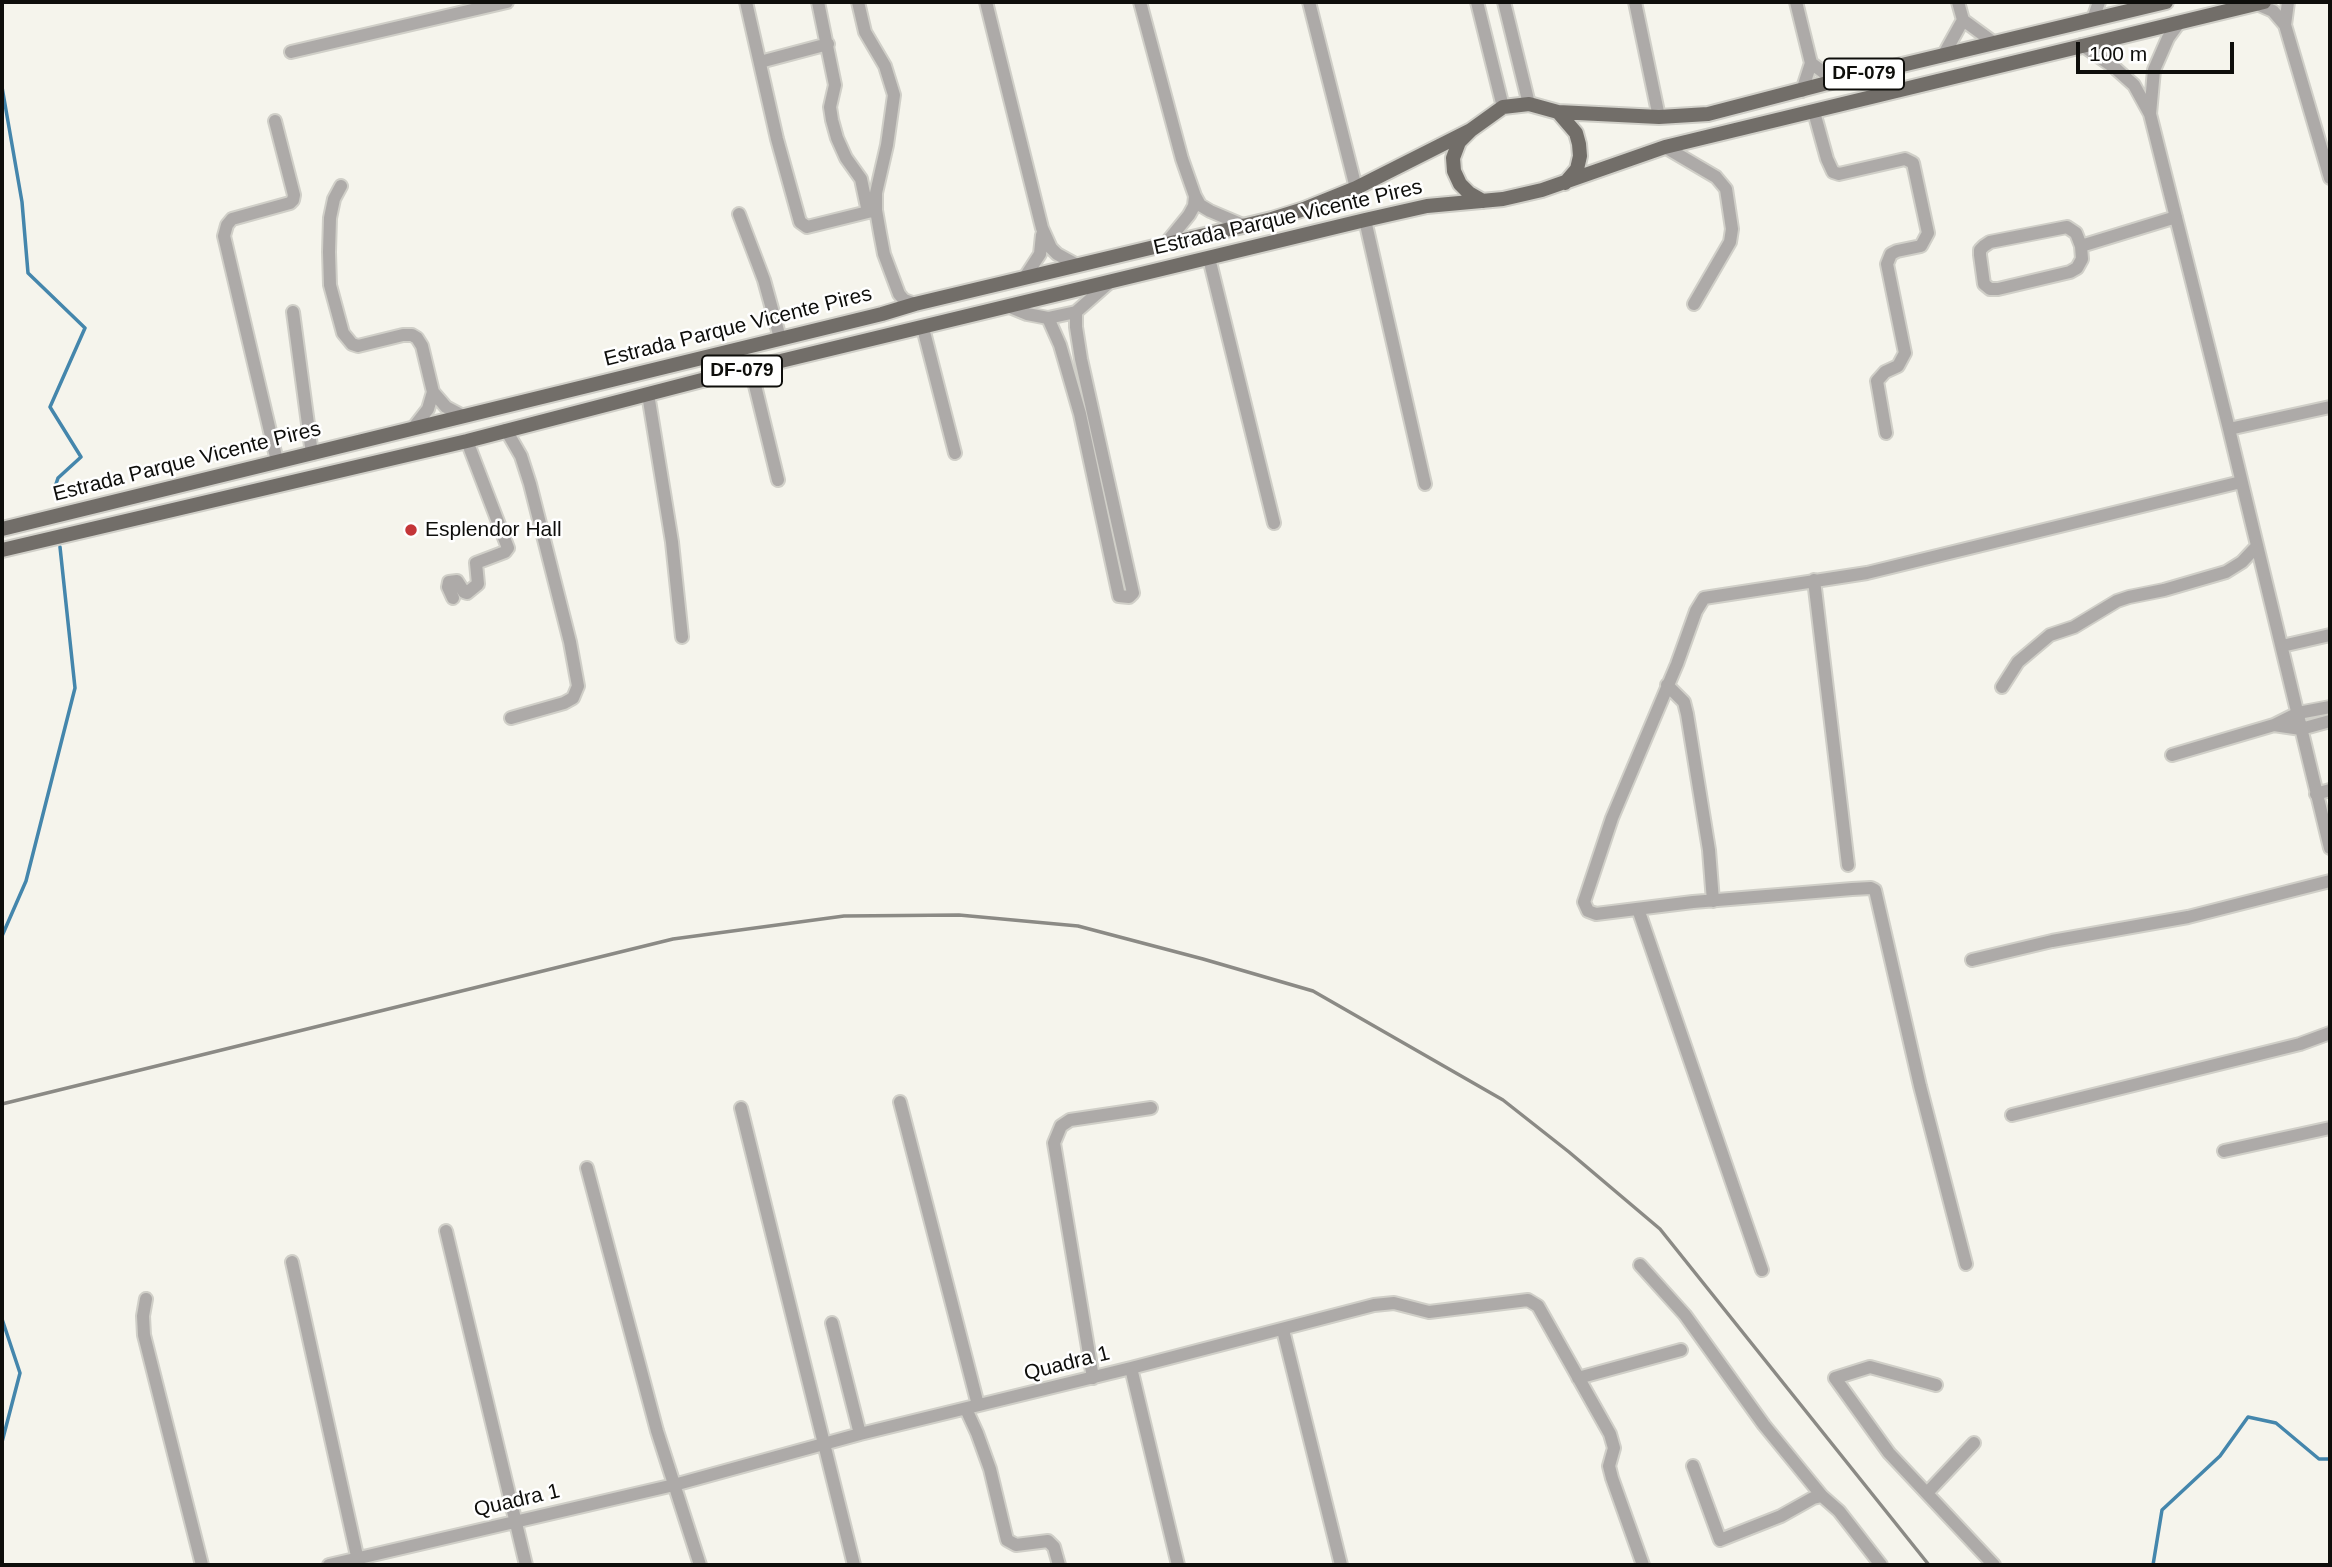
<!DOCTYPE html>
<html>
<head>
<meta charset="utf-8">
<style>
  body { margin:0 }
  #map { position:relative; width:2332px; height:1567px; overflow:hidden; background:#f5f4ec; font-family:Arial,sans-serif }
  canvas { display:block }
  .frame { position:absolute; inset:0; border:4px solid #0e0e0b; pointer-events:none }
  .scale { position:absolute; left:2076px; top:42px; width:158px; height:32px; box-sizing:border-box; border:4px solid #0e0e0b; border-top:0; padding-left:9px; font-size:21px; line-height:24px; white-space:nowrap; color:#0e0e0b; -webkit-text-stroke:5px #fff; paint-order:stroke }
</style>
</head>
<body>
<div id="map">
<canvas width="2332" height="1567"></canvas>
<div class="frame"></div>
<div class="scale">100 m</div>
</div>
<script>
const c = document.querySelector('canvas').getContext('2d');
c.lineJoin = 'round';
function toPath(rows) {
  const path = new Path2D();
  for (const r of rows) {
    path.moveTo(r[0], r[1]);
    for (let i = 2; i < r.length; i += 2) path.lineTo(r[i], r[i + 1]);
  }
  return path;
}
function strokePath(path, color, width, dash) {
  c.strokeStyle = color;
  c.lineWidth = width;
  c.lineCap = dash ? 'butt' : 'round';
  c.setLineDash(dash || []);
  c.stroke(path);
}
function write(font, color, halo, rows, align = 'center') {
  c.font = font + ' Arial,sans-serif';
  c.lineWidth = 5;
  c.setLineDash([]);
  c.textBaseline = 'middle';
  c.strokeStyle = halo;
  c.fillStyle = color;
  for (const [text, x, y, turn = 0] of rows) {
    c.save();
    c.translate(x, y);
    c.rotate((+turn || 0) * Math.PI / 180);
    c.textAlign = isNaN(turn) ? turn : align;
    if (halo) c.strokeText(text, 0, 0);
    c.fillText(text, 0, 0);
    c.restore();
  }
}
const stream = toPath([
  [2,87,22,202,28,273,85,328,50,407,81,457,58,478,54,490],
  [2,936,26,881,75,688,60,547],
  [2,1319,20,1373,2,1442],
  [2153,1565,2162,1510,2220,1456,2248,1417,2276,1423,2319,1459,2330,1459]
]);
const minor = toPath([
  [746,2,777,139,800,222,807,227,876,210],
  [818,2,835,85,830,107,832,120,837,138,846,158,861,179,868,212],
  [858,2,865,32,885,66,894,95,887,145,876,193,876,210,880,233,884,254,899,294,904,300,915,304],
  [986,2,1042,228,1051,248,1057,254,1077,265],
  [1140,2,1182,159,1195,196,1200,205,1210,211,1243,225],
  [1309,2,1356,188],
  [1477,2,1503,107],
  [1504,2,1529,104],
  [1635,2,1659,117],
  [1796,2,1811,63,1802,91],
  [1958,2,1963,20,1993,42],
  [2288,2,2285,25,2330,178],
  [2257,4,2273,11,2285,25],
  [2093,19,2099,2],
  [2082,45,2115,68,2134,85,2150,114,2229,429,2330,848],
  [291,52,507,2],
  [1943,56,1963,20],
  [760,62,828,44],
  [1811,63,1835,81],
  [1814,112,1827,159,1833,172,1839,174,1905,159,1913,163,1928,233,1921,246,1897,251,1891,254,1887,264,1905,353,1898,366,1885,372,1877,381,1886,433],
  [2150,114,2154,70,2168,38,2179,23],
  [275,121,294,195,293,200,290,203,232,219,227,225,224,236,277,461],
  [1665,147,1716,177,1726,189,1732,229,1730,242,1694,304],
  [341,186,334,199,330,218,329,252,330,285,343,333,352,344,358,346,403,335,412,335,417,338,422,346,433,392,446,407,463,416],
  [739,214,764,280,780,338],
  [1365,220,1425,484],
  [2067,227,2076,233,2081,246,2082,259,2077,268,2070,272,1998,289,1990,289,1984,284,1980,255,1980,250,1984,246,1990,242,2067,227],
  [1167,242,1189,215,1194,206,1195,196],
  [2081,246,2176,217],
  [1209,258,1274,523],
  [1025,277,1040,254,1042,235],
  [1010,307,1027,314,1048,318,1076,312,1111,281],
  [293,312,312,454],
  [1048,318,1060,345,1080,414,1119,596,1129,597,1133,593,1081,359,1076,327,1076,312],
  [923,328,955,453],
  [751,369,778,480],
  [648,394,672,542,682,637],
  [414,427,428,409,433,392],
  [2229,429,2330,407],
  [506,430,521,456,530,484,570,642,578,686,573,698,564,703,511,718],
  [1814,580,1848,865],
  [453,598,448,587,449,582,457,581,464,592,467,593,478,584,476,563,505,552,508,548,467,441],
  [2282,646,2330,635],
  [1667,685,1684,702,1687,714,1709,850,1713,901],
  [2002,687,2018,662,2050,635,2074,627,2117,601,2129,597,2164,590,2226,572,2242,562,2257,546],
  [2274,725,2301,729,2330,721],
  [2172,755,2274,725,2298,713,2330,707],
  [2316,794,2330,790],
  [1638,909,1762,1270],
  [1972,960,2052,941,2188,917,2330,881],
  [900,1102,978,1405],
  [741,1108,854,1565],
  [2012,1115,2300,1044,2330,1033],
  [2224,1151,2330,1128],
  [587,1168,657,1431,700,1565],
  [446,1231,526,1565],
  [292,1262,359,1565],
  [1966,1264,1920,1086,1875,890,1871,888,1852,889,1693,902,1596,914,1588,911,1584,902,1612,818,1677,664,1696,611,1704,598,1867,573,2241,482],
  [1640,1265,1685,1315,1764,1425,1822,1496],
  [146,1299,143,1316,144,1335,202,1565],
  [832,1323,860,1434],
  [1283,1330,1341,1565],
  [1131,1368,1178,1565],
  [1093,1378,1054,1143,1061,1126,1070,1120,1151,1108],
  [1578,1378,1681,1350],
  [1936,1385,1870,1367,1835,1378,1889,1453,1994,1565],
  [966,1409,977,1433,990,1469,1007,1540,1016,1545,1048,1541,1054,1547,1059,1565],
  [1693,1466,1720,1540,1781,1516,1813,1498,1822,1496,1839,1511,1881,1565],
  [1927,1493,1974,1443],
  [329,1565,674,1485,860,1434,1131,1368,1374,1305,1394,1303,1429,1312,1528,1300,1538,1306,1610,1434,1614,1448,1609,1466,1612,1478,1643,1565]
]);
const major = toPath([
  [1558,112,1576,133,1579,144,1580,156,1577,169,1565,183],
  [1483,201,1469,193,1460,184,1454,171,1453,158,1459,142,1471,130,1503,107,1529,104,1558,112,1659,117,1708,114,1835,81,2166,2],
  [2,529,882,314,915,304,1272,219,1304,209,1356,188,1471,130],
  [2,550,467,441,702,380,1365,220,1427,206,1503,199,1542,190,1665,147,2264,2]
]);
const rail = toPath([
  [2,1104,673,939,844,916,959,915,1078,926,1203,959,1313,991,1503,1100,1569,1152,1660,1229,1929,1565]
]);
const markers = [
  [411,530,7,"#c43538"]
];
const shields = [
  [1864,74,80],
  [742,371,80]
];
const shieldNames = [
  ["DF-079",1864,74],
  ["DF-079",742,371]
];
const streetNames = [
  ["Estrada Parque Vicente Pires",1288,218,-13],
  ["Estrada Parque Vicente Pires",738,327,-14],
  ["Estrada Parque Vicente Pires",187,462,-14],
  ["Quadra 1",1067,1364,-14],
  ["Quadra 1",517,1501,-13]
];
const poiNames = [
  ["Esplendor Hall",425,530]
];
strokePath(stream, '#4486ac', 3.5);
strokePath(minor, '#d0cfc8', 16);
strokePath(major, '#d0cfc8', 18);
strokePath(minor, '#adaaa8', 12);
strokePath(major, '#726e69', 14);
strokePath(rail, '#8b8a85', 3.5);
for (const [x, y, r, color] of markers) {
  const dot = new Path2D();
  dot.arc(x, y, r, 0, 2 * Math.PI);
  c.fillStyle = color;
  c.fill(dot);
  strokePath(dot, '#fff', 2.5);
}
for (const [x, y, w] of shields) {
  const box = new Path2D();
  box.roundRect(x - w / 2, y - 15.5, w, 31, 5);
  c.fillStyle = '#fff';
  c.fill(box);
  strokePath(box, '#0e0e0b', 2);
}
write('bold 19px', '#0e0e0b', null, shieldNames);
write('21px', '#0e0e0b', '#fff', streetNames);
write('21px', '#0e0e0b', '#fff', poiNames, 'left');
</script>
</body>
</html>
